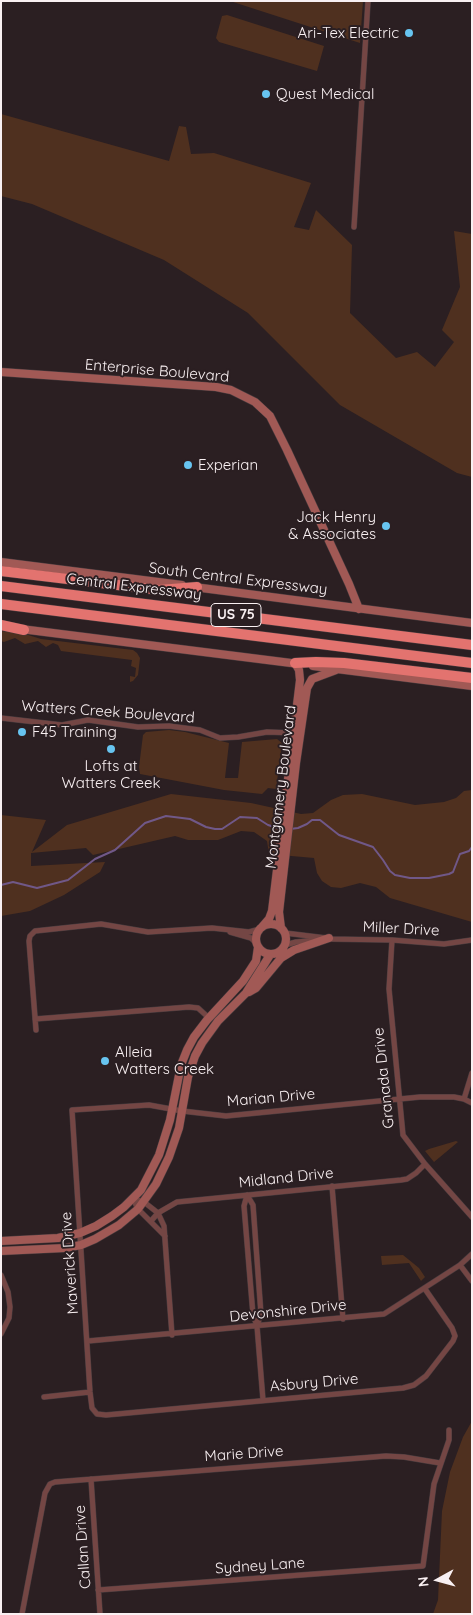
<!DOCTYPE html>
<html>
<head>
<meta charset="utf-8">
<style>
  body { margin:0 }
  #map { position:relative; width:473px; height:1615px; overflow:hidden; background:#2b1f22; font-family:Quicksand,sans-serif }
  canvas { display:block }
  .frame { position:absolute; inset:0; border:2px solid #f9f0f2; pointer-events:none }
  .north { position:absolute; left:413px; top:1555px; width:50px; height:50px; -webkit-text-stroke:4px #2b1f22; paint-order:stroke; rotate:263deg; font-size:14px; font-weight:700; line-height:20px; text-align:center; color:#f9f0f2 }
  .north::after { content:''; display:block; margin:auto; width:18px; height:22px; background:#f9f0f2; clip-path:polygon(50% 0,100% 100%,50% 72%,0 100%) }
</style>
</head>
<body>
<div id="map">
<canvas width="473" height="1615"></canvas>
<div class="frame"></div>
<div class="north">N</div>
</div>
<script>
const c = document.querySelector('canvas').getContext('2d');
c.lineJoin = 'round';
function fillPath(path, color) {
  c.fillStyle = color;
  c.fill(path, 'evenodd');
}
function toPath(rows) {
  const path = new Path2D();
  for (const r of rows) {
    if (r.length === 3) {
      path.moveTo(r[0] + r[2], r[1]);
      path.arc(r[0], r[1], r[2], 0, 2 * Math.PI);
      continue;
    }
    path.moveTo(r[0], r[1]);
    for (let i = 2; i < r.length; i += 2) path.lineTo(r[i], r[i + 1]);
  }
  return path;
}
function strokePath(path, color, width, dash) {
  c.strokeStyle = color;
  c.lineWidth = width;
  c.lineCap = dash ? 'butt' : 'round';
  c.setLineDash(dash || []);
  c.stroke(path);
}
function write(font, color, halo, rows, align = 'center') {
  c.font = font + ' Quicksand,sans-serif';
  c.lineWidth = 4;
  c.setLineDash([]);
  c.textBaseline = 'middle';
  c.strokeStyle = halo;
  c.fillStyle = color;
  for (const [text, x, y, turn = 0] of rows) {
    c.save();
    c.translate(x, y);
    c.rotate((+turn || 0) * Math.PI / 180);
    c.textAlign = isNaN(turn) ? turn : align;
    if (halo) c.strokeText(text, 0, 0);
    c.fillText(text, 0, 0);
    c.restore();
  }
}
const green = toPath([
  [230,1,363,1,360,43],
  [227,15,324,46,317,71,219,42,216,38,222,16],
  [1,114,169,161,179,126,186,127,191,154,214,153,311,183,294,227,309,230,316,210,352,245,350,313,396,358,417,352,435,367,454,342,442,330,460,287,454,231,472,234,472,477,457,473,340,405,248,313,164,260,32,204,1,196],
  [1,631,25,634,41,639,133,650,137,653,140,658,138,675,133,681,130,682,130,676,135,677,136,668,131,666,132,660,61,651,58,645,53,643,46,647,38,641,25,644,15,638,4,642,1,641],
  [169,730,185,732,229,743,225,778,238,778,242,742,277,739,282,743,276,789,268,788,262,794,224,790,140,774,139,767,143,735,146,732],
  [472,790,472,922,390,898,376,887,360,883,341,888,331,887,322,881,317,873,314,858,269,854,267,841,254,832,241,831,218,840,188,840,175,836,93,855,86,848,31,853,31,866,105,862,100,872,64,895,30,911,1,916,1,815,46,820,32,852,67,825,171,794,251,803,301,814,313,813,331,800,343,795,362,794,415,805,444,802,456,798,464,791],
  [456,1141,458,1142,434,1162,425,1151,429,1149],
  [403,1255,419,1268,425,1277,421,1281,409,1263,382,1265,381,1256],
  [472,1421,472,1614,433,1614,438,1600,442,1511,450,1472,463,1437]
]);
const stream = toPath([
  [290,829,298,828,307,824,312,820,320,820,339,835,373,847,383,860,390,871,395,875,410,878,429,878,449,874,453,872,460,854,469,851,472,847],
  [1,885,13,882,37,888,68,880,95,859,115,850,145,823,166,816,190,819,206,827,215,829,222,829,240,817,257,818,268,825,281,829]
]);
const street = toPath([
  [354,227,368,1],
  [1,718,62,725,88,720,138,727,169,726,200,730,220,738,238,737,267,732,295,733],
  [230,932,251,938,256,943],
  [285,933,326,938],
  [328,939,392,940,444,944,472,940],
  [392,940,389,989,403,1135,425,1164,472,1217],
  [285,945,296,942,317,940],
  [35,1019,189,1007,198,1008,209,1018],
  [36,1030,29,941,30,936,35,931,101,924,148,932,212,928,249,932,260,929],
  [464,1099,472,1073],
  [332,1186,343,1319],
  [247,1195,244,1206,253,1315,257,1326,263,1400],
  [247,1195,253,1205,261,1314,257,1326],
  [133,1199,144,1202,158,1213,164,1226,172,1335],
  [133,1199,138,1209,165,1236],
  [151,1221,158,1213,177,1202,401,1180,407,1179,416,1173,425,1164],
  [460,1265,472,1281],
  [1,1275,8,1292,10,1307,9,1318,1,1334],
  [425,1289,452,1328,455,1336,453,1341,426,1376,414,1385,403,1388,106,1415,97,1414,92,1408,90,1392,72,1110,149,1105,182,1111,226,1116,420,1097,454,1097,464,1099,472,1103],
  [88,1341,384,1314,460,1265,472,1254],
  [44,1397,90,1392],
  [91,1479,100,1614],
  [98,1590,423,1566,434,1484,449,1440,449,1430],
  [22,1614,45,1493,50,1484,55,1482,386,1456,404,1457,440,1463]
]);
const secondary = toPath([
  [1,372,216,387,231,390,255,402,270,416,287,450,349,584,359,609],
  [1,562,182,585],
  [194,587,472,623],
  [21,629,299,664],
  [313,666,472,686],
  [271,939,15],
  [262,927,269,919,272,911,300,680,299,670,295,663],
  [281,928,279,912,296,763,307,688,312,679,336,670],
  [249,992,256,988,281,958,294,950,329,938],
  [1,1241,58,1238,80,1233,96,1226,112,1216,124,1207,141,1190,159,1155,170,1120,181,1065,187,1050,194,1037,207,1020,243,981,256,961,258,947],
  [1,1251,65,1248,81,1245,95,1239,119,1225,138,1209,156,1184,169,1157,179,1128,188,1077,195,1056,202,1043,218,1021,246,993,270,955]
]);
const highway = toPath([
  [1,571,159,590,197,587],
  [1,586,472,645],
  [1,604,472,663],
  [1,625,24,630],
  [295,663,316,662,344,663,472,678]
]);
const markers = [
  [409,33,5,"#67c4f0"],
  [266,94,5,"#67c4f0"],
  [188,465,5,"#67c4f0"],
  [386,526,5,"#67c4f0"],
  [22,732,5,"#67c4f0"],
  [111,749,5,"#67c4f0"],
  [105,1061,5,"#67c4f0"]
];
const shields = [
  [236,615,50]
];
const shieldNames = [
  ["US 75",236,615]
];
const poiNames = [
  ["Ari-Tex Electric",399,33,"right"],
  ["Quest Medical",276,94],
  ["Experian",198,465],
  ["Jack Henry",376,517,"right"],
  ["& Associates",376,534,"right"],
  ["F45 Training",32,732],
  ["Lofts at",111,766,"center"],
  ["Watters Creek",111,783,"center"],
  ["Alleia",115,1052],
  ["Watters Creek",115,1069]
];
const streetNames = [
  ["Enterprise Boulevard",157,371,5],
  ["South Central Expressway",238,579,7],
  ["Central Expressway",134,587,7],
  ["Watters Creek Boulevard",108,712,4],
  ["Montgomery Boulevard",281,787,-83],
  ["Miller Drive",401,929,3],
  ["Granada Drive",384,1078,-96],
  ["Marian Drive",271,1098,-5],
  ["Midland Drive",286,1178,-6],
  ["Maverick Drive",70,1263,-94],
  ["Devonshire Drive",288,1311,-6],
  ["Asbury Drive",314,1383,-5],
  ["Marie Drive",244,1454,-4],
  ["Callan Drive",83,1547,-94],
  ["Sydney Lane",260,1566,-4]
];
fillPath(green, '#4f301f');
strokePath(stream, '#705888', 2);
strokePath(street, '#483c3f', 6);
strokePath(secondary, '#483c3f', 9);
strokePath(highway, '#483c3f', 11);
strokePath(street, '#744644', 5);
strokePath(secondary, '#a15955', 8);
strokePath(highway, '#e3736f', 10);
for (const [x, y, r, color] of markers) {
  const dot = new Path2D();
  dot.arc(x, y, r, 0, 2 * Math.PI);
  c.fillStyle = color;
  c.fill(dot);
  strokePath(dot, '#2b1f22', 2);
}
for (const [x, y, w] of shields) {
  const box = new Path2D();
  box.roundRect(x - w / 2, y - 11.5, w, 23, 4);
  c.fillStyle = '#2b1f22';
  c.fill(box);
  strokePath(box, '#f9f0f2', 1);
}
write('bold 14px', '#f9f0f2', null, shieldNames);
write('15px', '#f9f0f2', '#2b1f22', poiNames, 'left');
write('15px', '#f9f0f2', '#2b1f22', streetNames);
</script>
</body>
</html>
